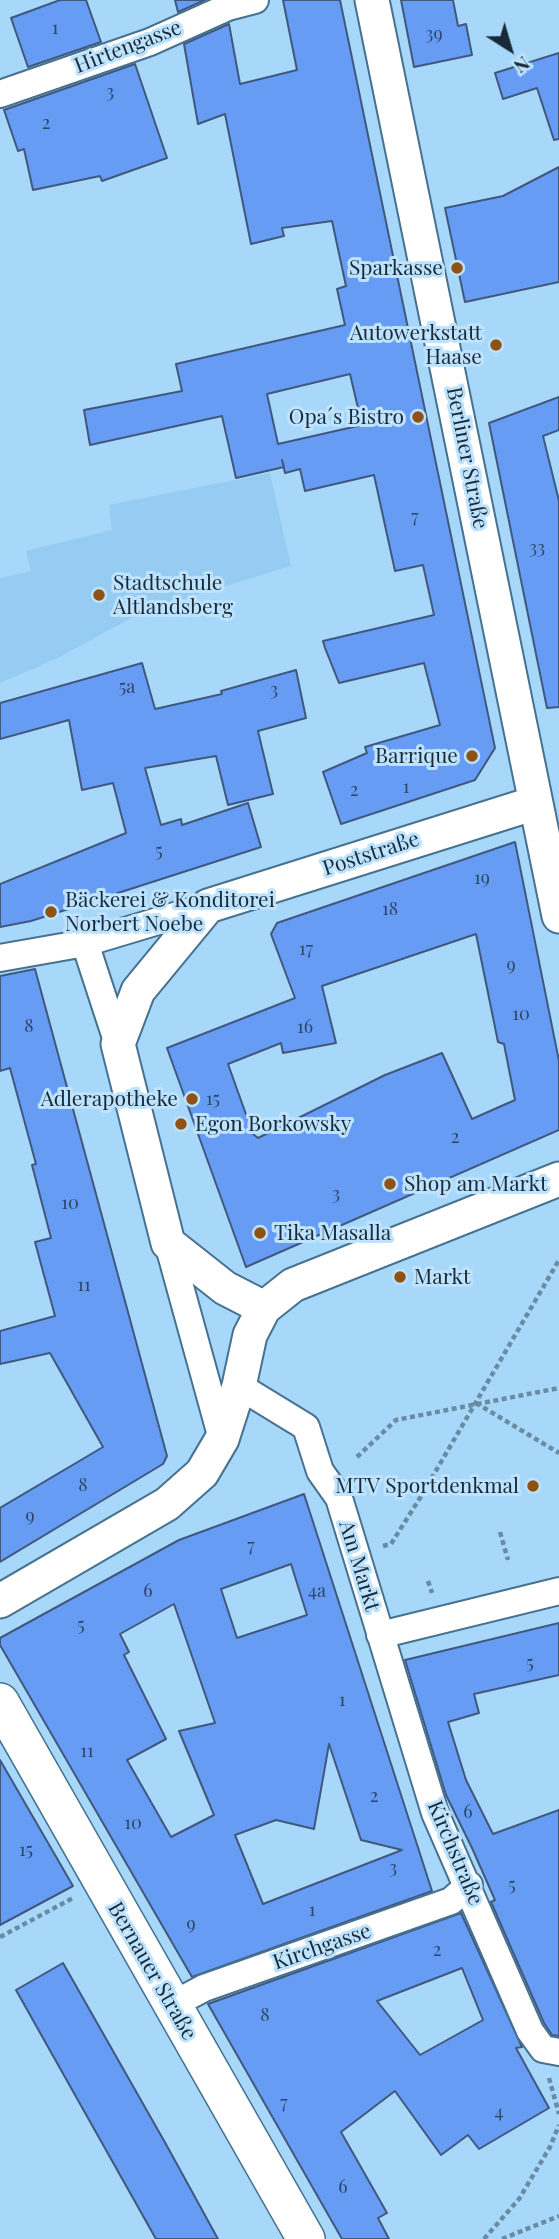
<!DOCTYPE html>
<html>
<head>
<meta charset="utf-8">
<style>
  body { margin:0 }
  #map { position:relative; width:559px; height:2239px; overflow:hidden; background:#a8d8f9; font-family:"Playfair Display",serif }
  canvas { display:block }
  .north { position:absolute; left:475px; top:14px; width:70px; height:70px; -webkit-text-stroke:5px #bee3fe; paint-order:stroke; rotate:143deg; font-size:19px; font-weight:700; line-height:28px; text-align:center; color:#182a37 }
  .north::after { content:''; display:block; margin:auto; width:24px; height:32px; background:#182a37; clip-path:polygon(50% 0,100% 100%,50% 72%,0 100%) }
</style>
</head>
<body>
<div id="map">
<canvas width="559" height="2239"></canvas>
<div class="north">N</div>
</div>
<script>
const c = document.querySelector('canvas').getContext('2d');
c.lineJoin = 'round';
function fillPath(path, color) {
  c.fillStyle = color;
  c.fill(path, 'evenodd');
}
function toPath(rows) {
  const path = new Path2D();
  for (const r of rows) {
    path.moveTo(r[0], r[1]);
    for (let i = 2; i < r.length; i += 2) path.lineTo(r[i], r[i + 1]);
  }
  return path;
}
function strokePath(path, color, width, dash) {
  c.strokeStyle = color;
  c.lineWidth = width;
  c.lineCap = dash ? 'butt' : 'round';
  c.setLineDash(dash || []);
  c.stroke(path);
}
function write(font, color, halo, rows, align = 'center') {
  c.font = font + ' "Playfair Display",serif';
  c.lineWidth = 6;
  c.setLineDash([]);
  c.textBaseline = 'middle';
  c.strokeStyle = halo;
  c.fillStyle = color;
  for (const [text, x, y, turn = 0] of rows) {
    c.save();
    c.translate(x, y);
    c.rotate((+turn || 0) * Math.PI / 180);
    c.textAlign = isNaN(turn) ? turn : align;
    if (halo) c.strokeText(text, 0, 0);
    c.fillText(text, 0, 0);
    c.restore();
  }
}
const built = toPath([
  [270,473,291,566,144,611,58,658,0,683,0,578,31,571,26,551,112,530,109,505]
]);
const building = toPath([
  [60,0,86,0,101,42,28,67,11,18,60,0],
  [175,0,205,0,178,12,175,0],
  [283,0,340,0,495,748,475,780,341,824,323,772,367,753,365,747,440,725,424,663,339,683,325,648,323,641,434,615,423,565,395,571,374,475,305,491,300,469,285,473,282,460,284,467,236,478,222,416,90,445,84,410,182,391,176,364,345,325,337,289,346,286,332,221,282,228,284,236,251,244,225,114,198,124,184,44,229,24,240,84,297,70,283,0],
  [350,374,362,425,278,444,267,394,350,374],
  [401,0,453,0,458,26,466,24,472,55,414,67,401,0],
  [559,53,559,139,554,140,537,88,503,99,495,73,559,53],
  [135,64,167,158,102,181,100,176,33,190,24,149,18,151,4,110,135,64],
  [559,167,559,282,465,302,445,208,503,196,559,167],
  [559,397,559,430,543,436,559,501,559,707,547,708,489,423,559,397],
  [142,663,155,709,222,694,221,691,296,670,306,718,258,731,273,794,228,805,216,756,145,768,161,825,181,819,182,825,248,803,261,847,31,921,0,927,0,884,126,833,113,783,82,790,69,720,0,739,0,703,142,663],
  [515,842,559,1061,559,1130,246,1267,167,1048,295,998,271,934,277,923,515,842],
  [476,934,498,1042,504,1044,515,1100,472,1119,442,1053,385,1075,258,1138,253,1134,228,1064,281,1043,283,1053,336,1043,322,986,476,934],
  [35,969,167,1456,163,1464,0,1562,0,1508,103,1447,50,1353,0,1364,0,1331,55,1316,35,1242,51,1238,32,1165,36,1164,10,1068,0,1071,0,976,35,969],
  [304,1494,432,1891,192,1977,0,1645,0,1638,179,1540,304,1494],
  [291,1564,307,1615,237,1638,221,1589,291,1564],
  [174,1604,215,1723,179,1731,214,1815,171,1837,127,1760,166,1739,124,1655,129,1652,120,1634,174,1604],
  [329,1744,361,1840,402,1850,263,1904,235,1835,276,1820,314,1829,329,1744],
  [559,1623,559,1675,474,1694,479,1713,448,1722,466,1780,493,1834,559,1810,559,2036,552,2035,544,2023,491,1902,495,1900,472,1848,446,1795,405,1660,559,1623],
  [0,1760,73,1886,0,1925,0,1760],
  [461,1913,522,2047,516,2048,549,2108,479,2149,468,2135,441,2155,395,2091,341,2132,387,2213,378,2218,389,2239,342,2239,208,2004,461,1913],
  [462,1968,483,2020,420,2055,377,2001,462,1968],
  [63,1963,167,2146,218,2239,156,2239,16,1990,63,1963]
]);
const path = toPath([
  [476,1403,559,1453],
  [357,1457,396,1420,559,1388],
  [500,1532,508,1560],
  [383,1546,391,1544,420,1498,559,1260],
  [428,1581,432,1593],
  [0,1937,73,1898],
  [549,2078,559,2114],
  [484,2239,519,2199,550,2147,559,2125],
  [502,2239,559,2216]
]);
const minor = toPath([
  [0,94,150,42,228,7,255,0],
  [85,943,118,1044],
  [0,958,85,943,208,906],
  [168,1243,222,1439],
  [239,1386,306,1427,320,1471,339,1498,435,1813,530,2031,543,2049,559,2052],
  [380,1635,559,1591],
  [172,2005,204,1988,451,1901,469,1885]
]);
const tertiary = toPath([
  [372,0,559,916],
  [264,1308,225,1288,168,1243,118,1044,138,991,208,906,535,803],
  [0,1601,167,1504,202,1473,222,1439,239,1386,250,1335,264,1308,293,1285,559,1179]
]);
const secondary = toPath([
  [0,1702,306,2239]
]);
const markers = [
  [457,268,7,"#8f5215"],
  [496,345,7,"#8f5215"],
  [418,417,7,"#8f5215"],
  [99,595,7,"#8f5215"],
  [472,756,7,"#8f5215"],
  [51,912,7,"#8f5215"],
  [192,1099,7,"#8f5215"],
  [181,1124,7,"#8f5215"],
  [390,1184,7,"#8f5215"],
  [260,1233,7,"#8f5215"],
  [400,1277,7,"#8f5215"],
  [533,1486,7,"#8f5215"]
];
const numberNames = [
  ["1",55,28],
  ["39",434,34],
  ["3",110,92],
  ["2",46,123],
  ["7",415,517],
  ["33",537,548],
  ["5a",127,687],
  ["3",274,690],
  ["1",406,787],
  ["2",354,790],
  ["5",159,851],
  ["19",482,878],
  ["18",390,909],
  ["17",306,949],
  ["9",511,965],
  ["10",521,1014],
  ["8",29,1026],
  ["16",305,1027],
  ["15",213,1099],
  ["2",455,1137],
  ["3",336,1194],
  ["10",70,1203],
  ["11",84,1285],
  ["8",83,1485],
  ["9",30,1516],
  ["7",251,1546],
  ["6",148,1591],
  ["4a",317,1591],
  ["5",81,1625],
  ["5",530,1663],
  ["1",342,1700],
  ["11",87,1751],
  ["2",374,1796],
  ["6",468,1812],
  ["10",133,1823],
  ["15",26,1850],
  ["3",393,1868],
  ["5",512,1885],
  ["1",312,1910],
  ["9",191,1924],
  ["2",437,1950],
  ["8",265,2015],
  ["7",284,2103],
  ["4",499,2112],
  ["6",343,2187]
];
const streetNames = [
  ["Hirtengasse",128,47,-21],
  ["Berliner Straße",467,458,79],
  ["Poststraße",371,854,-18],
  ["Am Markt",359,1566,73],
  ["Kirchstraße",455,1853,67],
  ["Kirchgasse",322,1947,-19],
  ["Bernauer Straße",152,1971,60]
];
const poiNames = [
  ["Sparkasse",443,268],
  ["Autowerkstatt",482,333],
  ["Haase",482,357],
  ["Opa´s Bistro",404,417],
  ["Stadtschule",113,583,"left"],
  ["Altlandsberg",113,607,"left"],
  ["Barrique",458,756],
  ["Bäckerei & Konditorei",65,900,"left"],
  ["Norbert Noebe",65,924,"left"],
  ["Adlerapotheke",178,1099],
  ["Egon Borkowsky",195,1124,"left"],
  ["Shop am Markt",404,1184,"left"],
  ["Tika Masalla",274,1233,"left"],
  ["Markt",414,1277,"left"],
  ["MTV Sportdenkmal",519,1486]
];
fillPath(built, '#96ccf1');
fillPath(building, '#669cf4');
strokePath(building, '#41587e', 2);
strokePath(minor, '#467290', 30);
strokePath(tertiary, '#467290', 37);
strokePath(secondary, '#467290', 40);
strokePath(path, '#698ba4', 4.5, [5, 3.5]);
strokePath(minor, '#fff', 26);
strokePath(tertiary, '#fff', 33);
strokePath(secondary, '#fff', 37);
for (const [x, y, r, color] of markers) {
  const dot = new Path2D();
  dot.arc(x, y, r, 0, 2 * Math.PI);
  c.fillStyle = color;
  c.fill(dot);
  strokePath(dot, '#bee3fe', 2.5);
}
write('18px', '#2c4666', null, numberNames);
write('21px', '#182a37', '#bee3fe', streetNames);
write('21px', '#182a37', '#bee3fe', poiNames, 'right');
</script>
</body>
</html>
